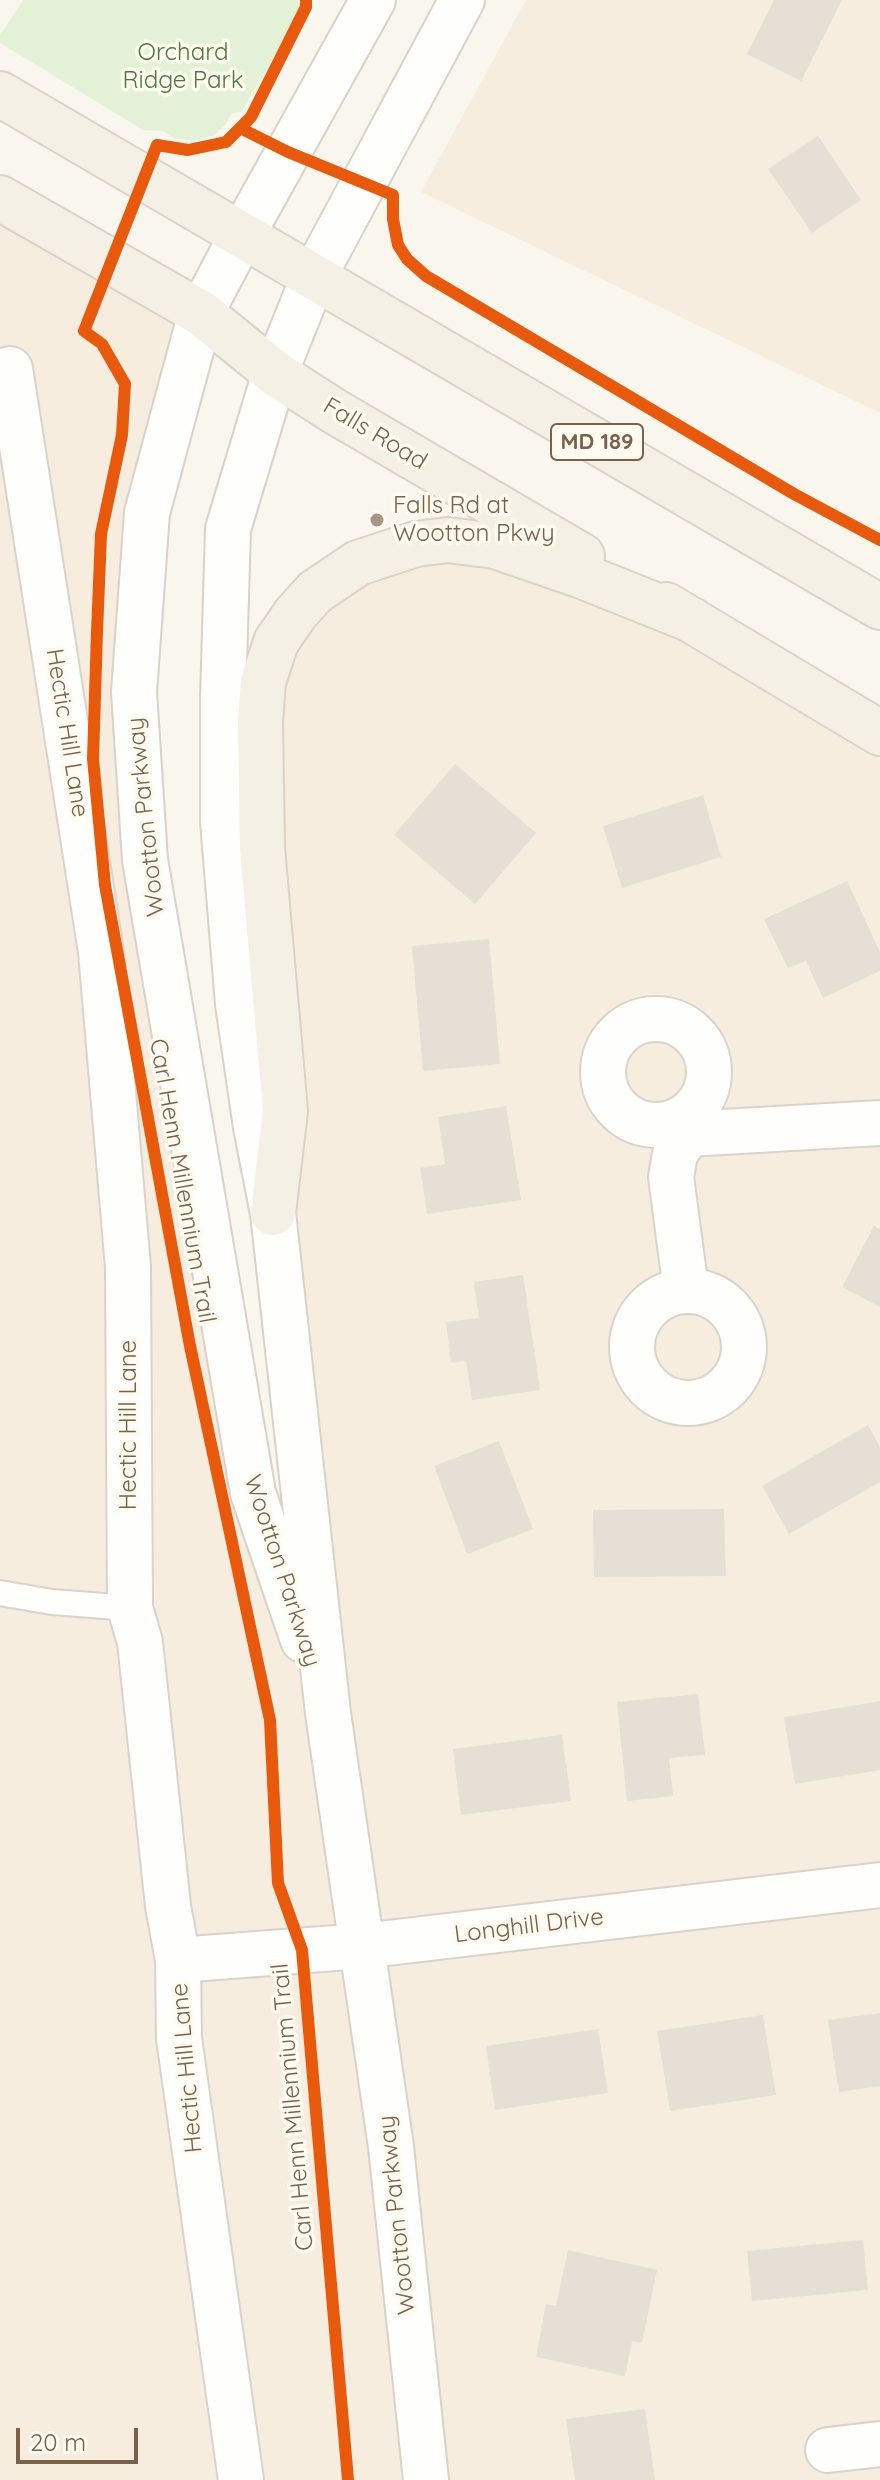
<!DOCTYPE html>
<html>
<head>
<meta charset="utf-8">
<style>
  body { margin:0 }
  #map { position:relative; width:880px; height:2480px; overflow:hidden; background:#f9f6ee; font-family:Quicksand,sans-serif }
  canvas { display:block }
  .scale { position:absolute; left:16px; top:2428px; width:122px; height:36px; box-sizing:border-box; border:4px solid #7c6149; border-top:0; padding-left:10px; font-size:24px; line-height:28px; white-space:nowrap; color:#7c6149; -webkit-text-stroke:6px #fffbf1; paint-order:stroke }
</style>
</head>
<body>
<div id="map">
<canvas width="880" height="2480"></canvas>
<div class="scale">20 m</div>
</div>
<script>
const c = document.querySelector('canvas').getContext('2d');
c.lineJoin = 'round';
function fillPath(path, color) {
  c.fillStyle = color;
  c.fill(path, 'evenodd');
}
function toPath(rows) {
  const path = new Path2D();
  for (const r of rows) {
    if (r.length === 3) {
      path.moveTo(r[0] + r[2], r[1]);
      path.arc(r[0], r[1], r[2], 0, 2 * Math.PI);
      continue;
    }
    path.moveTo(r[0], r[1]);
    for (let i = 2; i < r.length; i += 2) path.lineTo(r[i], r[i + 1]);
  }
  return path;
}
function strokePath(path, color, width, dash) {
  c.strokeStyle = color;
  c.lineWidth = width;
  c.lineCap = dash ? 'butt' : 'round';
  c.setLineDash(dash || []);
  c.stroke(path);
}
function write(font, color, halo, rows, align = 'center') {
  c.font = font + ' Quicksand,sans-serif';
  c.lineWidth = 7;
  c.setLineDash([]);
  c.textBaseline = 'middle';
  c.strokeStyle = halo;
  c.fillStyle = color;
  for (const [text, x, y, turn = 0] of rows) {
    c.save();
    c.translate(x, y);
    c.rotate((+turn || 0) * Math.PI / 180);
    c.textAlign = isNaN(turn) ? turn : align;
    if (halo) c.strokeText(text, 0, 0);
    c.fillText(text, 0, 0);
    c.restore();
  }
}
const residential = toPath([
  [526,0,880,0,880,413,421,192],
  [0,198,201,313,134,692,253,1493,327,1708,259,761,315,592,495,546,880,733,880,2480,0,2480]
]);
const green = toPath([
  [23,0,306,0,242,112,232,113,225,125,213,136,192,141,174,138,163,131,143,130,0,43,0,35]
]);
const building = toPath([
  [774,0,842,0,801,81,747,54],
  [818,136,861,200,812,233,768,169],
  [455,764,536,833,475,904,394,835],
  [703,795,721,857,622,888,603,826],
  [847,881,880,952,880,971,823,998,806,961,788,968,764,919],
  [489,939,500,1064,423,1071,412,946],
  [506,1106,521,1200,427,1214,420,1168,445,1164,438,1117],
  [874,1226,880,1229,880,1307,842,1287],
  [523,1275,540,1390,472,1400,466,1361,451,1363,446,1322,479,1318,474,1282],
  [868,1425,880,1447,880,1482,789,1534,762,1486],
  [499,1441,533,1529,467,1554,434,1466],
  [724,1509,726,1576,594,1577,593,1510],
  [698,1694,705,1755,669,1758,673,1796,627,1801,617,1702],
  [880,1701,880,1770,795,1784,784,1717],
  [562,1735,571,1801,461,1815,453,1749],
  [880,2013,880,2086,839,2092,828,2020],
  [763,2015,776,2095,670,2111,657,2031],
  [598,2029,608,2093,495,2110,486,2046],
  [863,2240,868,2290,752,2301,747,2251],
  [568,2250,657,2270,642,2343,632,2341,625,2376,536,2357,546,2304,556,2306],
  [645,2409,655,2480,575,2480,566,2419]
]);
const lane = toPath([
  [0,1593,52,1602,130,1608]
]);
const street = toPath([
  [0,373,10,369,101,952,128,1267,130,1608,140,1642,168,1906,178,1960,179,2038,241,2480],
  [656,1072,53],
  [686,1290,671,1177,675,1154,688,1134,880,1123],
  [688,1347,56],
  [178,1960,362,1946,880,1885],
  [828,2450,880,2444]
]);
const secondary = toPath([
  [303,1640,253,1493,145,860,134,692,147,513,201,313,242,235,373,0],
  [426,2480,391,2147,328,1713,273,1213,256,1127,238,1004,223,821,223,699,228,529,275,373,314,276,462,0]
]);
const primary = toPath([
  [0,94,880,607],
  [0,198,201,313,275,373,334,411,582,556],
  [666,605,880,733],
  [273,1213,285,1111,262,848,260,721,263,682,276,642,296,613,315,592,358,563,416,544,448,540,495,546,582,576,692,620]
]);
const cycleway = toPath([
  [306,0,306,7,251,117,226,142,188,150,157,145,84,331,102,344,125,384,122,435,101,534,97,632,93,759,105,885,190,1346,270,1720,278,1883,302,1950,348,2480],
  [240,128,288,152,393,195,393,219,398,245,407,259,426,276,794,494,880,540]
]);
const markers = [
  [377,520,8,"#a89583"]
];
const shields = [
  [597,442,92]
];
const shieldNames = [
  ["MD 189",597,442]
];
const parkNames = [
  ["Orchard",183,53],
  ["Ridge Park",183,81]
];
const streetNames = [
  ["Falls Road",375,434,31],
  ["Hectic Hill Lane",67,733,81],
  ["Wootton Parkway",146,817,-96],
  ["Carl Henn Millennium Trail",182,1181,80],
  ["Hectic Hill Lane",129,1425,-90],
  ["Wootton Parkway",282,1571,72],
  ["Longhill Drive",529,1926,-7],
  ["Hectic Hill Lane",187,2068,-95],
  ["Carl Henn Millennium Trail",293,2107,-95],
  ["Wootton Parkway",397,2215,-96]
];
const poiNames = [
  ["Falls Rd at",393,506],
  ["Wootton Pkwy",393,534]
];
fillPath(residential, '#f6edde');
fillPath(green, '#e3f2d7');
fillPath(building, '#e6dfd5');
strokePath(lane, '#d9d3cc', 28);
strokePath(street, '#d9d3cc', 48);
strokePath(secondary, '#d8d2c8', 48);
strokePath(primary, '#dbd3ca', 48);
strokePath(lane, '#fefefc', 24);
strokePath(street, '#fefefc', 44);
strokePath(secondary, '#fefefc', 44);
strokePath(primary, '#f4f0e6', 44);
strokePath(cycleway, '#e8590c', 12);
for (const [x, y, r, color] of markers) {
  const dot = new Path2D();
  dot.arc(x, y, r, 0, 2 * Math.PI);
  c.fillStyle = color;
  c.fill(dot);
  strokePath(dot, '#fffbf1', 3);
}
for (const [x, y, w] of shields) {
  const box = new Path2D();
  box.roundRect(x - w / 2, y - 18, w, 36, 6);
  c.fillStyle = '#fffbf1';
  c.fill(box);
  strokePath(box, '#7c6149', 2);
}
write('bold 22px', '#7c6149', null, shieldNames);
write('24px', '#487c3d', '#fffbf1', parkNames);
write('24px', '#7c6149', '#fffbf1', streetNames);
write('24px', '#7c6149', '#fffbf1', poiNames, 'left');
</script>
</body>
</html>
